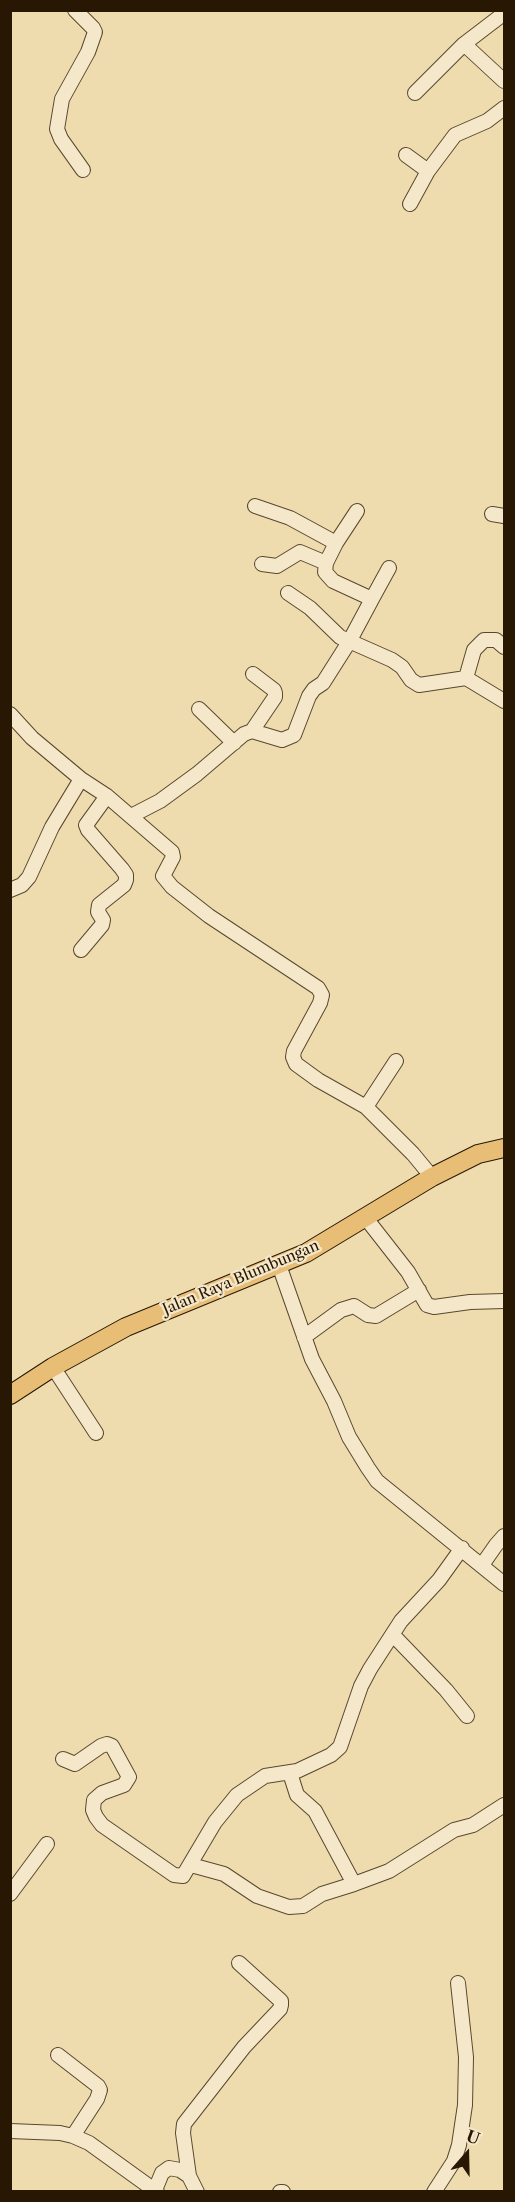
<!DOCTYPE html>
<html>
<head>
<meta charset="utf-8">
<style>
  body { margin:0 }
  #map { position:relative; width:515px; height:2202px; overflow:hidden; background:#efdcae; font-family:"Libre Caslon Text",serif }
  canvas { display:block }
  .frame { position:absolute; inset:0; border:12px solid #271703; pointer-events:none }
  .north { position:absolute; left:437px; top:2124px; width:60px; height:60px; -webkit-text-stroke:4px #f5e8ca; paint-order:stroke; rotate:20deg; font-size:16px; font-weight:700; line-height:24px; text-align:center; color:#271703 }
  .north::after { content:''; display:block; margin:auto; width:21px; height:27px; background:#271703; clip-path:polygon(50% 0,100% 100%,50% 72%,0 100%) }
</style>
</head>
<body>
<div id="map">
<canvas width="515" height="2202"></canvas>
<div class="frame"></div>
<div class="north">U</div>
</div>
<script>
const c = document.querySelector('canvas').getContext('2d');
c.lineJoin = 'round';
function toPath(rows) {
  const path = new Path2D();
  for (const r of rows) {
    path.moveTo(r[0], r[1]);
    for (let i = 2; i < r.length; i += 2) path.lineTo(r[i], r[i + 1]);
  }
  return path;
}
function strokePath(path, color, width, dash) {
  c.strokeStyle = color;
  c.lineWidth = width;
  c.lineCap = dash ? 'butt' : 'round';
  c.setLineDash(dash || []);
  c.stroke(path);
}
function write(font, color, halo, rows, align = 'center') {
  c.font = font + ' "Libre Caslon Text",serif';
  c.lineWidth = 4.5;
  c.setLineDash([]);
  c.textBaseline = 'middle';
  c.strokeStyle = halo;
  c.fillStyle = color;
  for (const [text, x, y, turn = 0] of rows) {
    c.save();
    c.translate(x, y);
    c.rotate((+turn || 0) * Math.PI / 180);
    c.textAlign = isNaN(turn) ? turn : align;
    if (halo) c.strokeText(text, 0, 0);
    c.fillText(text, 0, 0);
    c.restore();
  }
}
const minor = toPath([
  [75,10,93,28,95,32,88,52,62,99,57,129,61,139,83,170],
  [464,44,504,81],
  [415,93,464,44,502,15],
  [406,155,428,171,455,135,487,121,504,108],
  [410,204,428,171],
  [255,506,290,518,336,543],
  [492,514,504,516],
  [262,564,277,566,300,552,326,563],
  [288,593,310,608,340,637,392,660,402,667,411,680,419,685,466,678,474,650,484,640,496,640,504,647],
  [372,599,389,568],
  [466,678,504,701],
  [199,709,234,743],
  [10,714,32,738,81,779,107,796,172,852,173,857,163,876,172,887,209,916,318,988,322,995,320,1003,294,1051,293,1057,296,1064,318,1080,366,1107,413,1154,432,1177],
  [252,731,275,697,275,693,274,690,253,674],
  [131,816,160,801,197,774,244,734,252,731,282,740,294,735,309,696,314,689,323,683,349,642,372,599,333,581,325,572,326,563,336,543,357,511],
  [10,890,22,885,29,877,52,827,81,779],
  [81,950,102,925,103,920,98,912,99,905,124,885,126,880,126,875,122,869,88,830,86,825,107,796],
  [366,1107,396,1061],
  [365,1217,408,1272,427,1305,434,1307,470,1302,504,1301],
  [279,1265,312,1359,334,1401,349,1437,368,1468,377,1481,504,1584],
  [304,1337,341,1310,354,1306,368,1315,376,1316,419,1290],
  [53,1367,96,1433],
  [482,1565,496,1545,504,1536],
  [393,1635,446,1690,467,1716],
  [63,1759,75,1764,101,1746,107,1744,112,1746,129,1777,124,1785,102,1793,94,1800,93,1810,96,1817,102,1825,174,1875,183,1876,215,1822,237,1795,265,1776,297,1771,331,1755,340,1747,361,1686,370,1669,401,1621,439,1580,462,1548],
  [290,1773,297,1795,315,1811,354,1884,389,1871,454,1830,473,1825,504,1805],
  [191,1865,224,1874,257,1896,289,1907,303,1906,322,1894,354,1884],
  [10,1894,47,1844],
  [58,2055,98,2086,100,2090,97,2099,73,2136],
  [10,2131,60,2133,73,2136,89,2143,157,2192],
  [189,2176,183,2133,184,2124,244,2047,280,2009,281,2005,281,2001,239,1963],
  [155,2190,162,2173,169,2168,180,2170,189,2176,197,2192],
  [280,2192,283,2192],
  [434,2192,454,2161,459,2145,465,2105,466,2057,458,1983]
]);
const major = toPath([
  [10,1395,53,1367,126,1327,306,1253,432,1177,478,1154,504,1148]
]);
const streetNames = [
  ["Jalan Raya Blumbungan",241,1278,-23]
];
strokePath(minor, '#59482e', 16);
strokePath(major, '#271703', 20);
strokePath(minor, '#f5e8ca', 14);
strokePath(major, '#e8be77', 18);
write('15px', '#271703', '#f5e8ca', streetNames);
</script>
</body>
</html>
